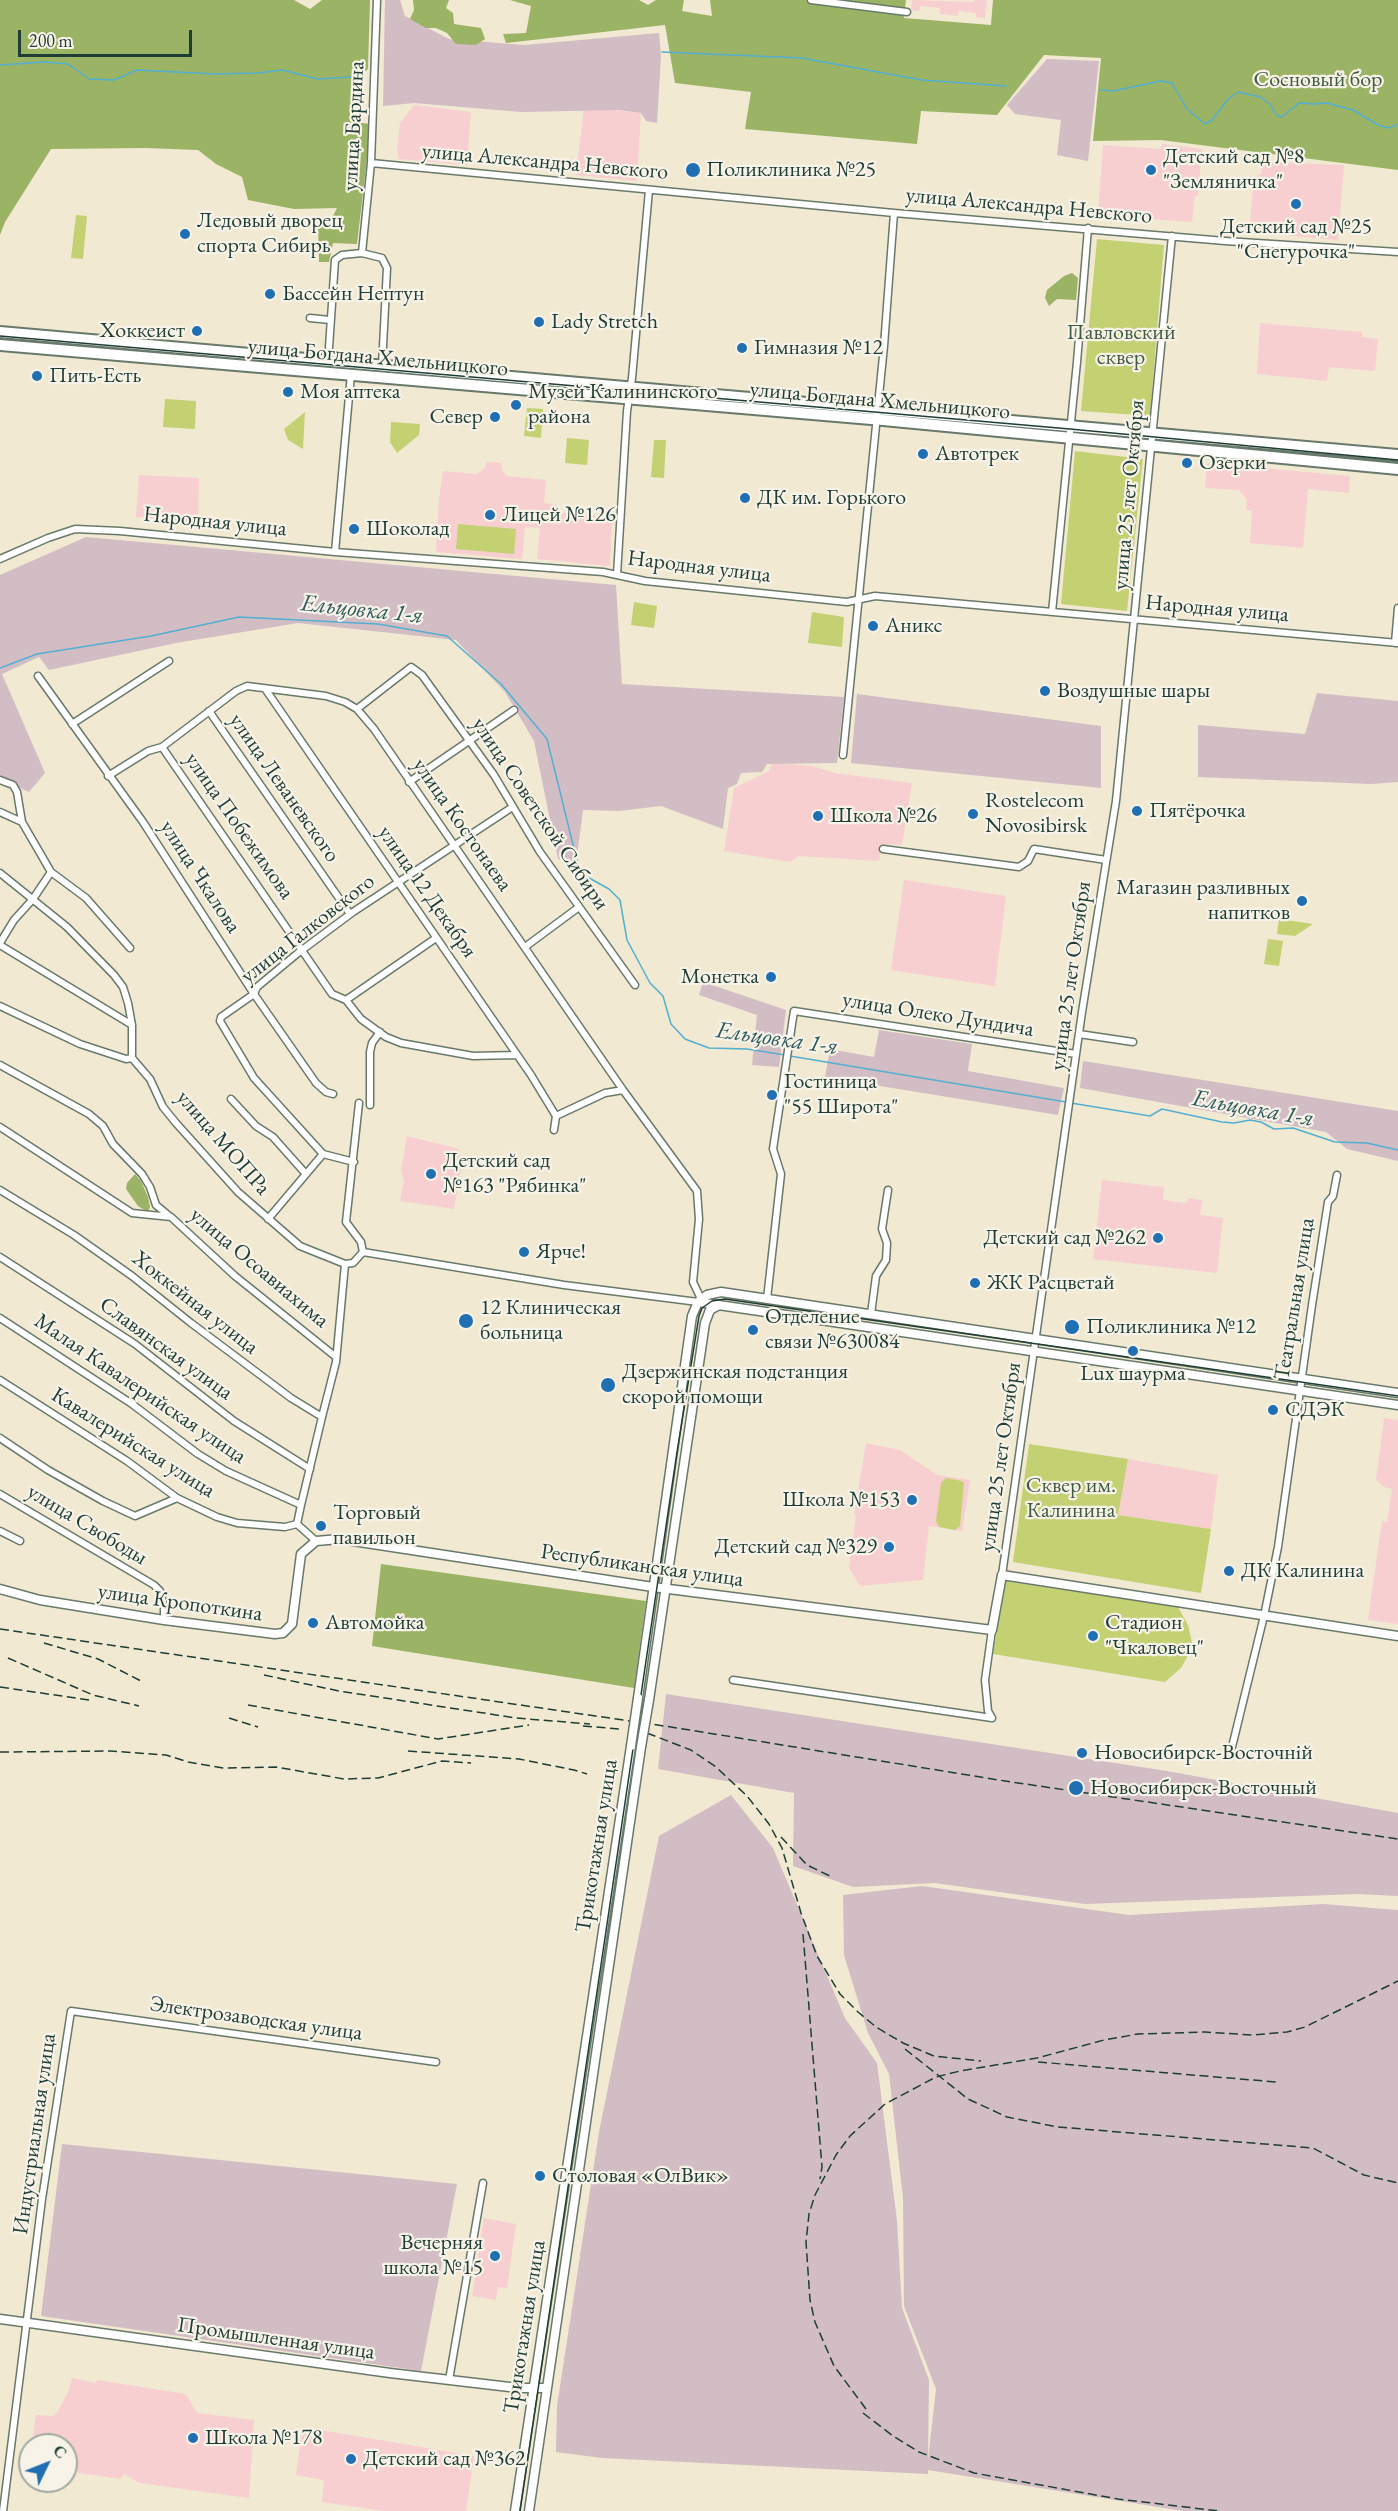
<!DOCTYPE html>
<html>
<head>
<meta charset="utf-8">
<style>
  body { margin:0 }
  #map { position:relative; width:1398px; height:2511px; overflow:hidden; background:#f1e9d2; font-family:"EB Garamond",serif }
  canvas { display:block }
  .north { position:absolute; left:18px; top:2433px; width:60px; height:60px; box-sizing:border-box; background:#f7f3e8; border:2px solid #a1aaa0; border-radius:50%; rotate:47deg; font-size:16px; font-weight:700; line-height:24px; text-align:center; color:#1f3d34 }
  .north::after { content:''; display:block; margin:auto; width:21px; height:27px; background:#1f6fb2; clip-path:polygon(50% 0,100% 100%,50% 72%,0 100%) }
  .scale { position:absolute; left:18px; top:30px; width:174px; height:27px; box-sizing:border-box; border:3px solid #1f3d34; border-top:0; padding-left:8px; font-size:18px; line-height:21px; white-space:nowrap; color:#1f3d34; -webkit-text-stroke:4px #f7f3e8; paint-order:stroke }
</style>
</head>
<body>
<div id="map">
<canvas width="1398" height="2511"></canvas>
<div class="north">С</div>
<div class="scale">200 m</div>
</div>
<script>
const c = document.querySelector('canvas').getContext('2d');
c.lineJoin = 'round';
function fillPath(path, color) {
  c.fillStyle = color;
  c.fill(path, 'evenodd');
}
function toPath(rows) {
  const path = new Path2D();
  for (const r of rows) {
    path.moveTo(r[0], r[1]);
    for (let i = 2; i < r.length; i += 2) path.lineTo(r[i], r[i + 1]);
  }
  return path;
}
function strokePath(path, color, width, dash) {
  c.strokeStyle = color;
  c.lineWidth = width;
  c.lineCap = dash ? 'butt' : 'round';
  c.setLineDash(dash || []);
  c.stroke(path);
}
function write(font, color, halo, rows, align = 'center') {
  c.font = font + ' "EB Garamond",serif';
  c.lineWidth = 4.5;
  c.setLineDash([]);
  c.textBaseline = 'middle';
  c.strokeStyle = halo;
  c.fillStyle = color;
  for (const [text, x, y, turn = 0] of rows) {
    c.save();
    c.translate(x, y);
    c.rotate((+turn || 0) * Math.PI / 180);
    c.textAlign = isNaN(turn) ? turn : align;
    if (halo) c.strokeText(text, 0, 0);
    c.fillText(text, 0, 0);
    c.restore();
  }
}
const built = toPath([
  [912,0,974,2,974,0,987,0,985,18,976,17,976,13,959,11,958,16,940,14,940,8,920,6,919,11,911,10],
  [414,105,471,112,467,165,399,159,397,149,400,123],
  [584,107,641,113,637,181,576,175],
  [1162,144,1202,149,1198,196,1195,196,1192,222,1098,215,1103,145,1161,149],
  [1262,162,1344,165,1338,240,1249,232,1254,177,1261,174],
  [1260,323,1362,332,1362,337,1378,339,1375,371,1329,367,1327,381,1257,374],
  [486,462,501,463,502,470,507,476,546,480,544,503,556,505,557,512,612,517,610,566,537,559,540,528,525,527,522,559,436,552,439,499,443,471,477,474,485,468],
  [1207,463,1350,476,1349,493,1308,489,1303,548,1250,543,1252,511,1246,510,1247,500,1239,490,1205,488],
  [139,475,199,478,198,523,136,517],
  [772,763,812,766,835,773,912,783,902,845,882,844,879,861,799,856,790,862,724,851,734,788,769,771],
  [904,880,1006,896,995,986,891,970],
  [407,1136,459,1149,462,1163,454,1209,400,1201,404,1181,401,1171],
  [1102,1180,1164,1187,1163,1200,1187,1203,1188,1198,1202,1200,1200,1215,1223,1218,1217,1273,1093,1259],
  [1384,1418,1398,1420,1398,1624,1368,1620,1382,1521,1387,1522,1392,1489,1384,1487,1376,1480],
  [866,1443,900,1450,937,1475,970,1480,962,1531,929,1526,923,1580,860,1586,849,1568,856,1515,854,1515],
  [1128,1459,1218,1475,1211,1529,1117,1515],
  [484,2218,516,2224,507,2288,498,2287,496,2300,472,2296],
  [72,2378,96,2383,97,2380,186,2394,197,2413,254,2420,249,2498,139,2483,124,2474,120,2479,66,2471,66,2445,32,2445,36,2415,53,2416,58,2411,69,2390],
  [303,2427,474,2456,466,2511,384,2511,322,2502,324,2480,296,2475]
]);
const industrial = toPath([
  [385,0,400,0,405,16,449,39,524,45,659,33,661,56,657,123,646,121,641,113,619,110,521,112,414,103,383,106],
  [1047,59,1099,61,1088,161,1057,155,1061,120,1015,114,1007,105],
  [86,537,616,585,622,684,844,697,837,763,767,764,762,772,741,773,737,784,728,788,723,829,661,806,619,811,583,810,576,864,558,859,534,741,505,692,456,640,298,623,176,643,49,670,39,657,2,674,45,773,29,792,0,779,0,575],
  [1317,693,1398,701,1398,782,1371,784,1198,777,1198,725,1305,734],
  [857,694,1101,726,1101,788,851,763],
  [703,982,786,1010,779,1067,752,1065,757,1015,699,995],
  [879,1030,972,1044,968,1071,1064,1088,1058,1115,825,1077,830,1049,874,1057],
  [1083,1061,1398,1111,1398,1161,1347,1149,1326,1132,1080,1088],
  [666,1694,1167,1771,1398,1813,1398,1896,1357,1894,1085,1904,935,1883,853,1887,793,1866,794,1793,658,1769],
  [731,1795,773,1848,845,2018,877,2063,897,2221,902,2308,929,2380,928,2460,936,2389,904,2306,903,2198,889,2074,868,2033,844,1955,843,1895,922,1886,1129,1915,1323,1904,1398,1910,1398,2511,1183,2511,928,2470,928,2474,602,2458,556,2452,557,2406,599,2132,659,1836],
  [62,2144,457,2184,421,2371,41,2316]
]);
const green = toPath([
  [76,215,87,216,83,259,71,258],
  [1097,239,1164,245,1150,416,1081,411],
  [165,399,196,401,195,429,163,427],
  [527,408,543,409,541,438,524,436],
  [305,412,303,449,288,440,284,429],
  [391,422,420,424,419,435,397,453,390,442],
  [567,438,589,440,587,465,565,463],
  [654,440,666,440,664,478,651,477],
  [1075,451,1143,459,1127,611,1061,604],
  [458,524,516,529,514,554,456,549],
  [634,602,657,606,654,628,631,625],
  [812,612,844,617,842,647,808,643],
  [1279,919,1313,924,1295,936,1277,934],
  [1268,939,1283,941,1279,966,1264,964],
  [1029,1444,1128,1459,1118,1515,1211,1529,1201,1593,1013,1562],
  [946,1478,962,1481,964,1483,960,1526,955,1530,939,1527,936,1521,941,1483],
  [1005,1581,1178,1607,1188,1625,1193,1647,1181,1668,1165,1682,993,1654]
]);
const forest = toPath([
  [0,0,294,0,310,9,322,0,370,0,368,69,353,82,353,122,371,124,357,244,333,243,329,262,319,262,318,225,332,218,337,208,294,209,248,200,242,177,216,164,198,150,146,148,51,149,5,222,0,235],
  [413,0,449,0,446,8,453,13,454,24,481,28,485,39,476,45,456,44,447,33,436,28,426,28,410,19,414,10],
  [510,0,639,0,648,5,656,0,684,0,682,11,712,16,710,0,906,0,904,18,991,25,993,0,1398,0,1398,170,1161,140,1093,141,1101,58,1044,55,997,115,921,111,917,144,745,129,751,92,675,83,665,25,506,43,503,34,526,33,531,6],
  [1072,273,1078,278,1076,300,1057,299,1049,306,1045,298,1047,290,1064,276],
  [135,1174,141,1181,148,1197,150,1207,148,1212,138,1206,126,1189,127,1183],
  [381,1564,646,1601,634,1688,372,1646]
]);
const stream = toPath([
  [662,52,802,58,922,80,1006,86],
  [0,65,44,62,68,64,89,79,114,80,137,70,215,74,258,73,283,70,317,79,352,77],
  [1101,90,1113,91,1161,81,1172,83,1187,109,1205,124,1212,120,1228,99,1238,92,1260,97,1270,104,1276,115,1282,117,1299,103,1313,104,1327,103,1353,110,1378,125,1389,128,1398,124],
  [0,668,37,654,151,636,239,617,378,624,447,636,501,684,547,739,580,873,609,889,620,900,627,940,650,983,663,996,671,1024,685,1039,709,1048,747,1049,785,1055],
  [790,1056,1066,1102],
  [1071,1103,1150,1116,1162,1109,1222,1122,1234,1123,1250,1120,1261,1122,1274,1129,1293,1128,1335,1142,1367,1143,1398,1150]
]);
const street = toPath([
  [377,0,371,163,362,253,382,258,387,268,382,366],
  [811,0,907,12],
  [371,163,894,213,1225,241,1398,252],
  [310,318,330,320],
  [328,362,335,260,342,255,362,253],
  [335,552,351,374],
  [0,559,48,538,75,529,120,531,335,552,603,572,645,581,847,602,875,596,1398,643],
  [617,575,627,411,632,378,649,190],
  [1052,612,1077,362,1088,228],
  [1395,643,1398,608],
  [38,676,143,822,254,994,316,1083,326,1092,333,1094],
  [266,690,531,1075,556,1116],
  [357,709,411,667,422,675,494,775,540,852,635,985],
  [209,711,350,914],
  [72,724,169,661],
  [162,747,332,994,346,1000,361,1019,386,1037,401,1043,473,1056,516,1055],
  [843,755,884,346,894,213],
  [108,776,148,751,162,747,236,691,247,686,326,696,345,702,357,709,374,729,623,1090,697,1191,699,1219,693,1282,701,1299],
  [0,780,13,785,17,792,22,822],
  [409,782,514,710],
  [0,812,22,822,51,872,86,898,130,948],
  [883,849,1019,867,1028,861,1034,849,1106,860],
  [0,873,67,927,114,975,123,987,128,1003,132,1025,132,1058],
  [0,943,14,920,33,899,51,872],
  [0,945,132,1025],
  [525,947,579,907],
  [346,1000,436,938],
  [0,1006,80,1044,126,1059,132,1058,150,1079,163,1107,176,1123,238,1192,300,1246,345,1264],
  [1079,1034,1133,1042],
  [0,1065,89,1114,103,1126,113,1144,142,1174,150,1187,156,1205,168,1215],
  [231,1099,256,1126,273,1137,305,1173],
  [370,1105,370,1052,372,1043,380,1032],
  [556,1116,605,1093,623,1090],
  [0,1127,132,1213,171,1217,235,1276,336,1357],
  [554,1130,556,1116],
  [323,1154,254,1078,220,1021,221,1017,254,994,257,987,298,953,353,912,511,808],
  [0,1190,74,1235,132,1276,191,1323,291,1398,322,1417,301,1505],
  [268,1219,323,1154,354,1162],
  [363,1252,564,1285,698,1302],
  [0,1257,135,1344,234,1421,310,1469],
  [767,1299,781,1174,773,1149,794,1011,1076,1054],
  [871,1314,876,1276,886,1260,887,1243,882,1229,888,1190],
  [0,1318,132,1404,198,1454,226,1471,301,1505,297,1524],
  [0,1380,127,1461,177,1498,217,1517,237,1523,285,1527,297,1524,316,1541],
  [322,1417,336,1362,345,1264,353,1263,363,1252,361,1242,346,1222,359,1103],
  [0,1438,48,1470,103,1501,135,1516,177,1498],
  [0,1494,154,1585,160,1591,164,1605,164,1620],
  [0,1531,20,1541],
  [1002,1575,1082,1012,1116,801,1172,236],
  [992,1630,985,1680,988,1711,992,1718],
  [733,1680,992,1718],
  [1232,1747,1264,1616,1278,1547,1312,1305,1328,1202,1333,1196,1337,1175],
  [449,2380,483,2183],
  [3,2511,42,2199,71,2011,436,2062]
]);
const secondary = toPath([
  [698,1302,1398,1405],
  [0,1589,40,1600,164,1620,275,1634,283,1633,292,1624,301,1554,316,1541,340,1539,653,1587,992,1630,1002,1575,1398,1636],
  [638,1698,692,1316,698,1302,707,1295,721,1292,1398,1393],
  [649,1700,705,1323,710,1310,719,1305],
  [0,2319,390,2373,518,2388,547,2388],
  [515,2511,631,1746],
  [529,2511,641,1747]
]);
const highway = toPath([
  [0,332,1398,455],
  [0,345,883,420,1398,469]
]);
const tram = toPath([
  [0,336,1070,429,1398,460],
  [520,2511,677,1452,699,1316,702,1308,712,1301,725,1299,1398,1396]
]);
const rail = toPath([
  [0,1629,671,1727,1005,1781,1398,1839],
  [44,1643,98,1659,141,1681],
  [8,1658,93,1695,139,1706],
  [264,1675,339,1691,516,1718,590,1724],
  [0,1687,89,1700],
  [248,1705,438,1739,529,1725],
  [229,1718,258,1727],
  [583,1726,619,1729],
  [647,1733,691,1750,716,1767,747,1796,769,1824,782,1848,801,1913,817,1956,840,1994,858,2012,876,2027,903,2043,934,2056,981,2061],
  [408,1751,519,1759,574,1770,587,1774],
  [0,1752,110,1751,166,1755,188,1762,223,1768,276,1767,344,1779,378,1778,442,1761,471,1763],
  [781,1837,807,1865,832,1877],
  [803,1934,822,2167,820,2179],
  [905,2049,968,2099,1007,2117,1058,2127,1313,2148,1364,2175,1398,2183],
  [1038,2062,1277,2082],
  [866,2409,834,2366,815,2322,810,2300,806,2242,809,2214,815,2195,836,2155,850,2136,885,2104,936,2077,960,2071,1037,2058,1104,2040,1138,2034,1205,2032,1252,2035,1287,2032,1305,2027,1398,1981],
  [863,2413,893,2436,919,2452,974,2473,1118,2499,1219,2511]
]);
const secondaryBridge = toPath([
  [631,1746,638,1698],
  [641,1747,649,1700]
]);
const markers = [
  [693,170,8,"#1f6fb2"],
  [1151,170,6,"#1f6fb2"],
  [1296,204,6,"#1f6fb2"],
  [185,234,6,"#1f6fb2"],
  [270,294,6,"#1f6fb2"],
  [539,322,6,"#1f6fb2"],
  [197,331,6,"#1f6fb2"],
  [742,348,6,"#1f6fb2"],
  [37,376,6,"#1f6fb2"],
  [288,392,6,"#1f6fb2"],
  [516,405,6,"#1f6fb2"],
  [495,417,6,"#1f6fb2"],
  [923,454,6,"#1f6fb2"],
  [1187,463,6,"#1f6fb2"],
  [745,498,6,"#1f6fb2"],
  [490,515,6,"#1f6fb2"],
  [354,529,6,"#1f6fb2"],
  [873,626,6,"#1f6fb2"],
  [1045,691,6,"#1f6fb2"],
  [1137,811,6,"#1f6fb2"],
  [973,814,6,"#1f6fb2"],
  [818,816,6,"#1f6fb2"],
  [1302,901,6,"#1f6fb2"],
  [771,977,6,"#1f6fb2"],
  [772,1095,6,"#1f6fb2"],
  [431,1174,6,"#1f6fb2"],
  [1158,1238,6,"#1f6fb2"],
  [524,1252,6,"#1f6fb2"],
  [975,1283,6,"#1f6fb2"],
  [466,1321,8,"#1f6fb2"],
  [1072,1327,8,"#1f6fb2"],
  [753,1330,6,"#1f6fb2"],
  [1133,1351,6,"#1f6fb2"],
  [608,1385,8,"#1f6fb2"],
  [1273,1410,6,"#1f6fb2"],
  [912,1500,6,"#1f6fb2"],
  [321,1526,6,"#1f6fb2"],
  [889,1547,6,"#1f6fb2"],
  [1229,1571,6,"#1f6fb2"],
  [313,1623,6,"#1f6fb2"],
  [1093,1636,6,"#1f6fb2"],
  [1082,1753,6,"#1f6fb2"],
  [1076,1788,8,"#1f6fb2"],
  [540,2176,6,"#1f6fb2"],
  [495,2256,6,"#1f6fb2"],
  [193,2438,6,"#1f6fb2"],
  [351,2459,6,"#1f6fb2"]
];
const parkNames = [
  ["Сосновый бор",1318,80],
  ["Павловский",1121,333],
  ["сквер",1121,358],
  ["Сквер им.",1071,1486],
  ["Калинина",1071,1511]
];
const streetNames = [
  ["улица Бардина",354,126,-87],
  ["улица Александра Невского",545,162,5],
  ["улица Александра Невского",1029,206,5],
  ["улица Богдана Хмельницкого",378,358,5],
  ["улица Богдана Хмельницкого",880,401,5],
  ["улица 25 лет Октября",1129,495,-85],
  ["Народная улица",215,522,6],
  ["Народная улица",699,567,7],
  ["Народная улица",1217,609,5],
  ["улица Леваневского",284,788,55],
  ["улица Советской Сибири",540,814,56],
  ["улица Костонаева",462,825,55],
  ["улица Побежимова",239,826,55],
  ["улица Чкалова",200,877,57],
  ["улица 12 Декабря",427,892,55],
  ["улица Галковского",308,929,-38],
  ["улица 25 лет Октября",1071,976,-82],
  ["улица Олеко Дундича",938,1015,9],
  ["улица МОПРа",223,1143,49],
  ["улица Осоавиахима",259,1268,40],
  ["Театральная улица",1295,1299,-81],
  ["Хоккейная улица",195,1303,38],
  ["Славянская улица",166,1349,36],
  ["Малая Кавалерийская улица",140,1389,34],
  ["Кавалерийская улица",133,1443,32],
  ["улица 25 лет Октября",1001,1457,-82],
  ["улица Свободы",87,1525,31],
  ["Республиканская улица",642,1566,8],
  ["улица Кропоткина",180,1603,8],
  ["Трикотажная улица",597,1846,-81],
  ["Электрозаводская улица",256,2019,8],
  ["Индустриальная улица",35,2134,-82],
  ["Трикотажная улица",525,2327,-81],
  ["Промышленная улица",276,2339,8]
];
const poiNames = [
  ["Детский сад №8",1163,157],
  ["\"Земляничка\"",1163,182],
  ["Поликлиника №25",706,170],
  ["Ледовый дворец",197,221],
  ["спорта Сибирь",197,246],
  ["Детский сад №25",1296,227,"center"],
  ["\"Снегурочка\"",1296,252,"center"],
  ["Бассейн Нептун",282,294],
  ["Lady Stretch",551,322],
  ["Хоккеист",185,331,"right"],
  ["Гимназия №12",754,348],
  ["Пить-Есть",49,376],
  ["Моя аптека",300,392],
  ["Музей Калининского",528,392],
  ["района",528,417],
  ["Север",483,417,"right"],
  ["Автотрек",935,454],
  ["Озерки",1199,463],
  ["ДК им. Горького",757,498],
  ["Лицей №126",502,515],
  ["Шоколад",366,529],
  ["Аникс",885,626],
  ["Воздушные шары",1057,691],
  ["Rostelecom",985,801],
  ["Novosibirsk",985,826],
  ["Пятёрочка",1149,811],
  ["Школа №26",830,816],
  ["Магазин разливных",1290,888,"right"],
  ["напитков",1290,913,"right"],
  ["Монетка",759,977,"right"],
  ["Гостиница",784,1082],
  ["\"55 Широта\"",784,1107],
  ["Детский сад",443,1161],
  ["№163 \"Рябинка\"",443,1186],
  ["Детский сад №262",1146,1238,"right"],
  ["Ярче!",536,1252],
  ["ЖК Расцветай",987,1283],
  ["12 Клиническая",480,1308],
  ["больница",480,1333],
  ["Отделение",765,1317],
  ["связи №630084",765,1342],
  ["Поликлиника №12",1086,1327],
  ["Дзержинская подстанция",622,1372],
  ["скорой помощи",622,1397],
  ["Lux шаурма",1133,1374,"center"],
  ["СДЭК",1285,1410],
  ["Школа №153",900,1500,"right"],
  ["Торговый",333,1513],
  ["павильон",333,1538],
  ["Детский сад №329",877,1547,"right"],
  ["ДК Калинина",1241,1571],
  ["Автомойка",325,1623],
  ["Стадион",1105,1623],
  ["\"Чкаловец\"",1105,1648],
  ["Новосибирск-Восточній",1094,1753],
  ["Новосибирск-Восточный",1090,1788],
  ["Столовая «ОлВик»",552,2176],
  ["Вечерняя",483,2243,"right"],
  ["школа №15",483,2268,"right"],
  ["Школа №178",205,2438],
  ["Детский сад №362",363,2459]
];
const waterNames = [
  ["Ельцовка 1-я",362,610,6],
  ["Ельцовка 1-я",777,1039,8],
  ["Ельцовка 1-я",1253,1109,10]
];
fillPath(built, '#f7cfd0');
fillPath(industrial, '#d2bdc5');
fillPath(green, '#c4d173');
fillPath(forest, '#9bb365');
strokePath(stream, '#53afd1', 1.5);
strokePath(street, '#68796b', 9);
strokePath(secondary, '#68796b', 11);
strokePath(highway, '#68796b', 14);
strokePath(street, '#fff', 6);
strokePath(secondary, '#fff', 8);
strokePath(highway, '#fff', 10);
strokePath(tram, '#1f3d34', 1.5);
strokePath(rail, '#1f3d34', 1.5, [9, 4.5]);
strokePath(secondaryBridge, '#68796b', 11, []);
strokePath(secondaryBridge, '#fff', 8);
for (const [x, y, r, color] of markers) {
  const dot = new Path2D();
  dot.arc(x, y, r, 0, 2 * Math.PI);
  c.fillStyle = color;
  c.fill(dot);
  strokePath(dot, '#f7f3e8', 2);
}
write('22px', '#405b41', '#f7f3e8', parkNames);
write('22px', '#1f3d34', '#f7f3e8', streetNames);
write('22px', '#1f3d34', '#f7f3e8', poiNames, 'left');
write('italic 24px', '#2c5a5b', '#f7f3e8', waterNames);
</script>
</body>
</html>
